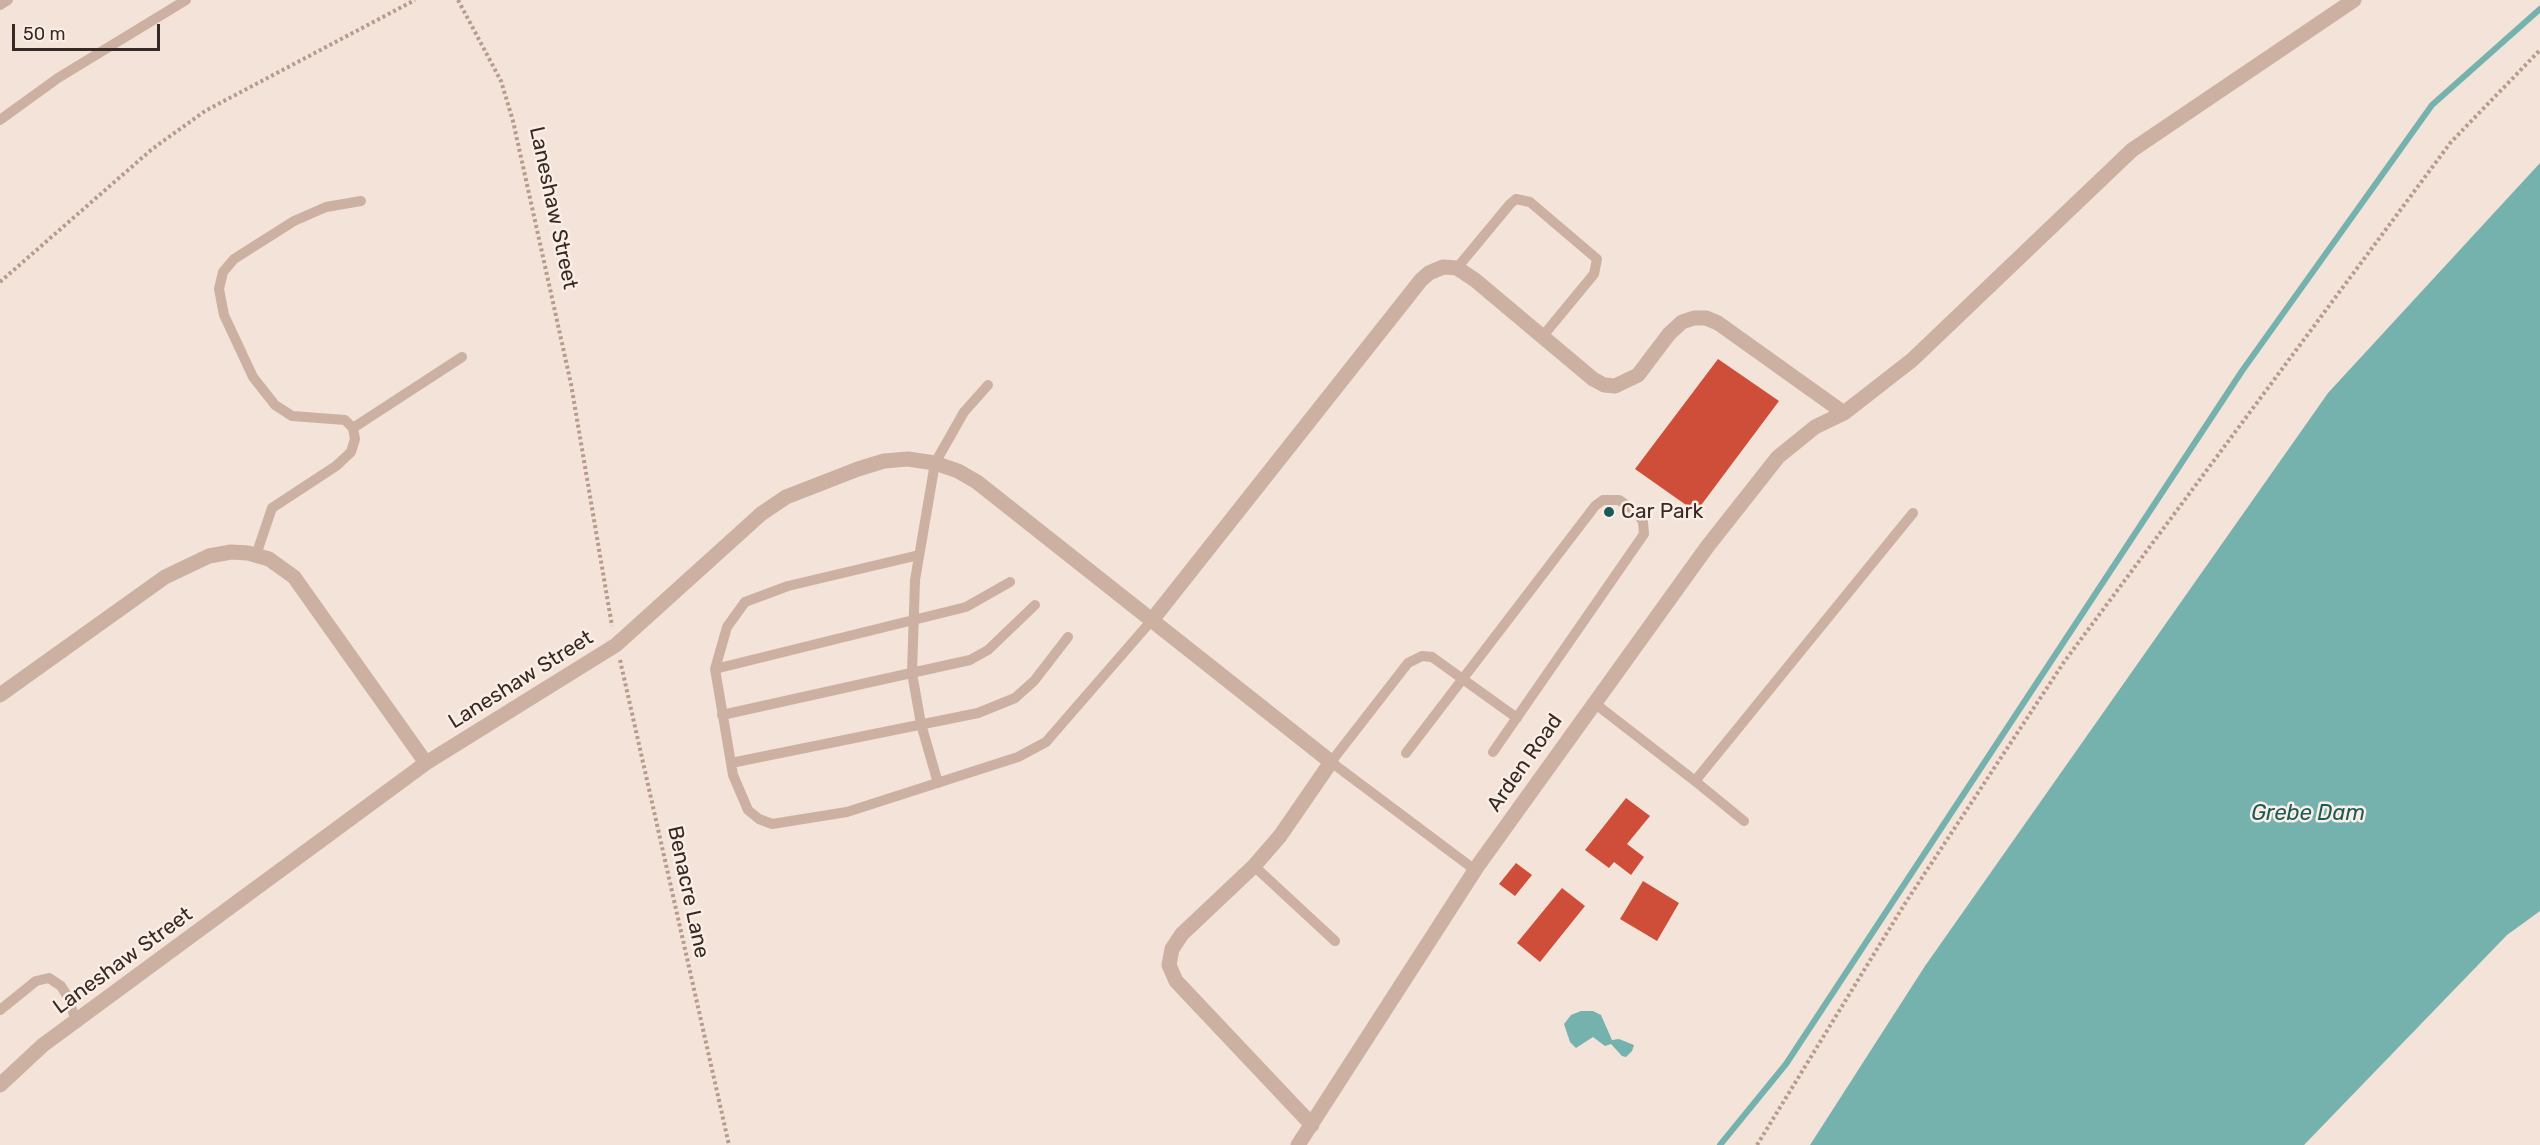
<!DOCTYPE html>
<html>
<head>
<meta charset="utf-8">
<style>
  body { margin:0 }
  #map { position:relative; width:2540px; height:1145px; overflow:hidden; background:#f3e3d8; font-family:Rubik,sans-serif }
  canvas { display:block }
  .scale { position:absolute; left:12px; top:24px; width:148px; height:27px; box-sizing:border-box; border:3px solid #362926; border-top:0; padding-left:8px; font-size:18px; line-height:21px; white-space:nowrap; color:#362926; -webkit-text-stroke:4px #fbeee5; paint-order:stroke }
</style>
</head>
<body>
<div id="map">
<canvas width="2540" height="1145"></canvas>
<div class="scale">50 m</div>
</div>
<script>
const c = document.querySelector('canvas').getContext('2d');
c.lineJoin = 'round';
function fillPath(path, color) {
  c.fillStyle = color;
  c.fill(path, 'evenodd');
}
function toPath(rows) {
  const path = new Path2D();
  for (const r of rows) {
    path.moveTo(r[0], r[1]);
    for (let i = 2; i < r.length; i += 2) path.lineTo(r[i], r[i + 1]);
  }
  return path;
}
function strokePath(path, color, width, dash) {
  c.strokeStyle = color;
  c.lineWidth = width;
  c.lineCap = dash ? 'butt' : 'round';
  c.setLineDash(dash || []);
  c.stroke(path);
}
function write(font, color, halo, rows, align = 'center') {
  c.font = font + ' Rubik,sans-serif';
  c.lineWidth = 5;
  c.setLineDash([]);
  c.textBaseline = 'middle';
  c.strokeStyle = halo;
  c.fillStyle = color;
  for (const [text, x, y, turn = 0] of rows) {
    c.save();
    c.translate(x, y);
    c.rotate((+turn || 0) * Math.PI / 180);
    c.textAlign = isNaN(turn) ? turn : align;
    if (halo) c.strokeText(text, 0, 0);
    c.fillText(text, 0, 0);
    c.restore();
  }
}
const water = toPath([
  [2540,163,2540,911,2507,935,2304,1145,1810,1145,1925,966,2328,393],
  [1581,1011,1593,1011,1601,1015,1612,1040,1619,1039,1634,1045,1632,1051,1626,1057,1622,1056,1611,1044,1605,1046,1593,1037,1576,1048,1570,1042,1564,1024,1571,1015]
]);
const stream = toPath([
  [1720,1145,1786,1064,2242,371,2432,105,2540,9]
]);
const building = toPath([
  [1718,359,1779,401,1696,512,1635,469],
  [1626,798,1650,816,1627,844,1644,857,1631,875,1614,862,1609,868,1585,850],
  [1516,863,1532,875,1515,896,1499,884],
  [1643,881,1679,903,1657,941,1620,919],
  [1562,888,1585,906,1540,962,1517,943]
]);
const path = toPath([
  [458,0,501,81,513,121,571,384,612,626],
  [0,282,151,150,205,111,415,0],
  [620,660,729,1145],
  [1757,1145,1904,905,2064,662,2451,142,2540,50]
]);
const lane = toPath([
  [0,5,8,0],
  [0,120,58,78,186,0],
  [1457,268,1510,204,1516,199,1530,202,1597,259,1594,274,1542,337],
  [353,428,462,357],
  [256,555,272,508,336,466,351,452,355,439,353,428,345,420,292,416,275,405,253,377,224,315,219,289,223,272,234,259,294,221,326,207,361,201],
  [919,555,788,586,745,602,727,627,715,669,733,775,748,810,759,819,772,824,847,812,1018,757,1046,742,1152,620],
  [715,669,966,607,1010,582],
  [1593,702,1695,781,1913,513],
  [722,715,970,660,988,650,1035,605],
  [1406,753,1595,506,1603,500,1619,500,1637,512,1643,522,1644,534,1493,752],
  [731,763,978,713,1015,698,1034,681,1068,637],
  [1695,781,1744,821],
  [938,783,921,724,912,673,915,580,935,463,964,412,988,385],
  [1254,866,1335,941],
  [1475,870,1331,762,1408,663,1422,656,1432,657,1517,718],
  [0,1010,36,981,49,978,61,986,68,997,76,1021]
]);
const street = toPath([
  [1152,620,1421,280,1429,273,1443,267,1457,268,1475,280,1593,379,1604,385,1615,386,1638,375,1669,334,1682,322,1694,318,1706,318,1718,323,1844,413],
  [0,695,165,577,209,556,231,552,248,553,269,559,294,577,426,763],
  [0,1085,43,1045,426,763,616,645,761,514,786,497,858,469,884,461,908,459,935,463,958,471,977,482,1331,762,1280,836,1254,866,1182,934,1172,949,1169,965,1176,981,1312,1125],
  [1298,1145,1479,864,1707,547,1778,457,1815,427,1844,413,1912,360,2132,150,2354,0]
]);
const markers = [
  [1609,512,6,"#185b58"]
];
const streetNames = [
  ["Laneshaw Street",553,208,78],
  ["Laneshaw Street",521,680,-32],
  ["Arden Road",1525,763,-55],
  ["Benacre Lane",688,892,78],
  ["Laneshaw Street",123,961,-36]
];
const poiNames = [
  ["Car Park",1621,512]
];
const waterNames = [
  ["Grebe Dam",2308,814]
];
fillPath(water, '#75b2ae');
strokePath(stream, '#75b2ae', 6);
fillPath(building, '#cf4e3a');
strokePath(path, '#b89b8d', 4, [3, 3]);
strokePath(lane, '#ccb1a3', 10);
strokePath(street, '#ccb1a3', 15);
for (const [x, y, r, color] of markers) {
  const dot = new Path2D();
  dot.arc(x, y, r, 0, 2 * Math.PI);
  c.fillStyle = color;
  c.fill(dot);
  strokePath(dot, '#fbeee5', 2);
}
write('21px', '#362926', '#fbeee5', streetNames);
write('21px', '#362926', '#fbeee5', poiNames, 'left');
write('italic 22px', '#185b58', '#fbeee5', waterNames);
</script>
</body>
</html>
